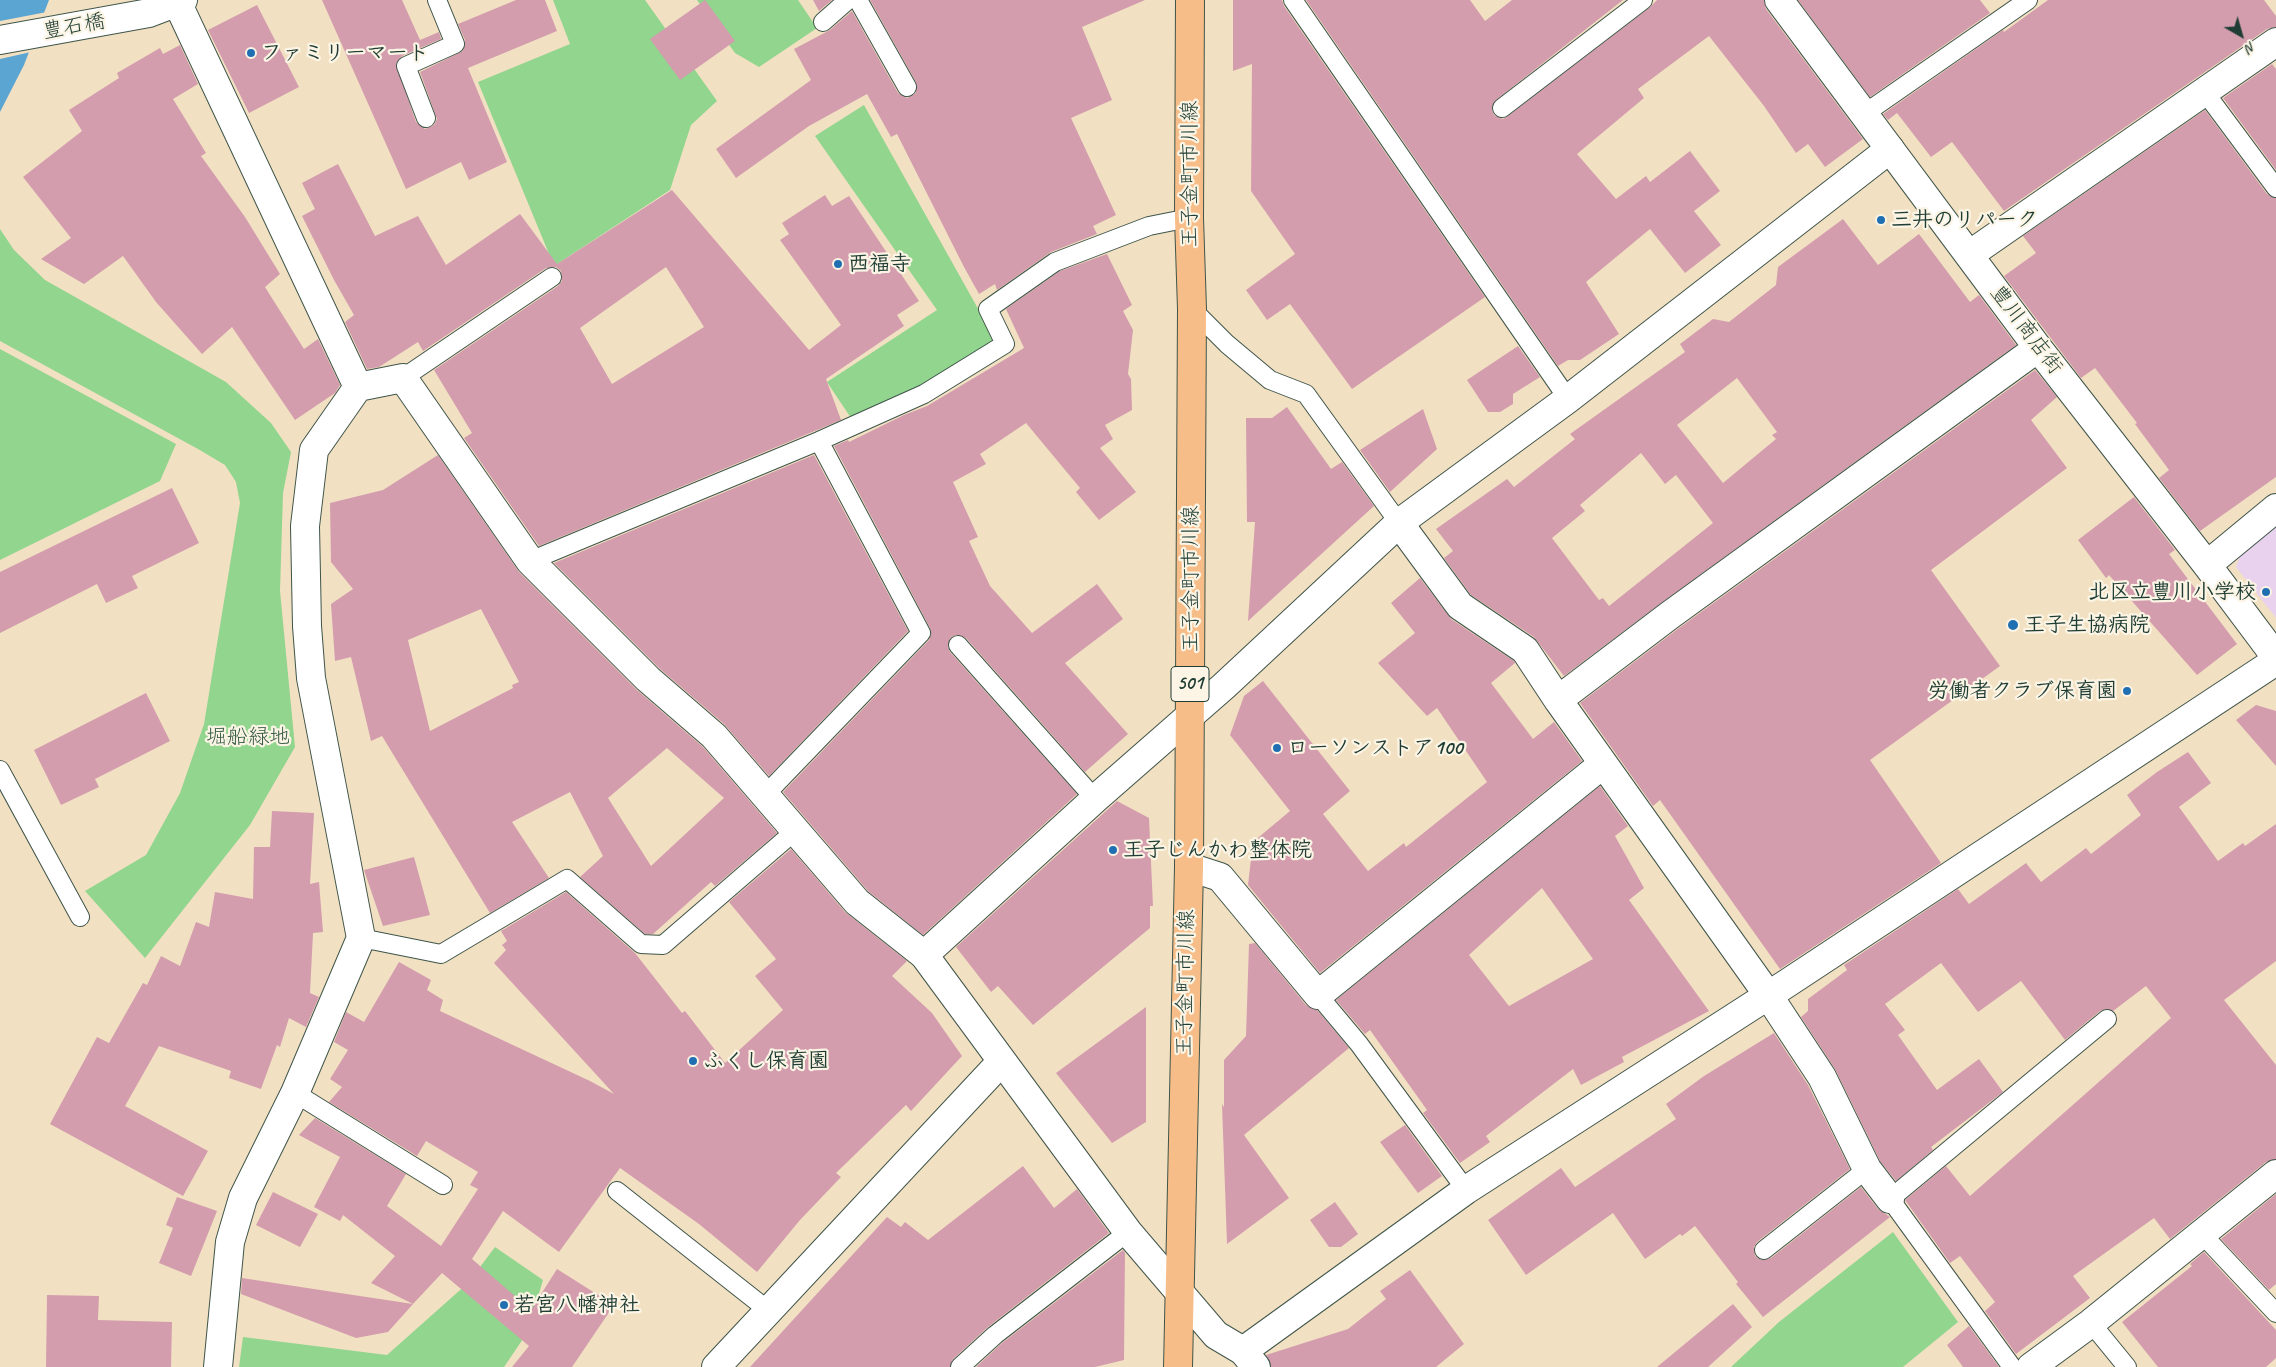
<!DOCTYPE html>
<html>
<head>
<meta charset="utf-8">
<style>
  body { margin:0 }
  #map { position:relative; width:2276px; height:1367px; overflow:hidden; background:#f2e0c2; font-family:Caveat,sans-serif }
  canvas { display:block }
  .north { position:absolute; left:2216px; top:10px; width:50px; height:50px; -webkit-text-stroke:4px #fcf5e5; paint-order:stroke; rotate:142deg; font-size:14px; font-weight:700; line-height:20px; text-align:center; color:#1f3d34 }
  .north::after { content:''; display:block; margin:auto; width:18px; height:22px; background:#1f3d34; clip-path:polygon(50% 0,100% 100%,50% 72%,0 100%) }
</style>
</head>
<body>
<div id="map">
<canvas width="2276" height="1367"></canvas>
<div class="north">N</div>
</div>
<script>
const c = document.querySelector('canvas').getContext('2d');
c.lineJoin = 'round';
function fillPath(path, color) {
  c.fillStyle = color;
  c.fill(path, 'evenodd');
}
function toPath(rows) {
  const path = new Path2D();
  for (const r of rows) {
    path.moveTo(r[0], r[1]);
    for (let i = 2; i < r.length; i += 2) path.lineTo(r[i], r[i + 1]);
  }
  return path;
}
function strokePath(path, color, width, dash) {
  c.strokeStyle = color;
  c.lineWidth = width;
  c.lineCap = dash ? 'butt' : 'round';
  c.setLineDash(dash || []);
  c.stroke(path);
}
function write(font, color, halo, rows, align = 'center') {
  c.font = font + ' Caveat,"Klee One",sans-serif';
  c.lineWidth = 4.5;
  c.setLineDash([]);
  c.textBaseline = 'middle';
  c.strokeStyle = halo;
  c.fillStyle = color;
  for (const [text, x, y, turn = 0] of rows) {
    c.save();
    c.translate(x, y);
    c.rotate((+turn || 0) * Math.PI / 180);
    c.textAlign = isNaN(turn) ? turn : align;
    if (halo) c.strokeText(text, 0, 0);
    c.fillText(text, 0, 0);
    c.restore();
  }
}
const built = toPath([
  [2276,525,2276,618,2236,567,2240,555]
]);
const green = toPath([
  [553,0,645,0,717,101,691,125,670,190,554,266,478,82,570,44],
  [697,0,798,0,817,28,759,67,735,53],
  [864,105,995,339,922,385,851,418,827,382,937,310,815,136],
  [0,229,14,250,45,280,226,382,271,423,291,452,283,493,280,591,295,747,250,825,145,958,85,891,146,855,180,793,204,724,240,503,236,482,225,465,198,449,0,341],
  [0,349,176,444,160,481,0,560],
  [1893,1232,1958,1322,1903,1367,1731,1367,1779,1322],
  [495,1247,543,1280,527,1333,504,1367,239,1367,243,1337,387,1355,468,1283]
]);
const water = toPath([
  [0,0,49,0,24,65,0,112]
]);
const pier = toPath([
  [47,12,31,52,0,59,0,21]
]);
const building = toPath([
  [322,0,402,0,420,40,439,32,441,39,402,56,396,64,416,122,425,129,434,125,437,119,420,72,463,51,465,40,458,24,516,0,545,0,557,31,468,68,507,162,469,180,461,162,406,189],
  [705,0,735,41,680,80,650,39],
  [813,0,832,0,819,11],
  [870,0,1145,0,1082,27,1112,100,1071,118,1116,215,1093,226,1097,234,1051,252,997,290,995,284,979,294,964,267,897,134,891,137,867,94,809,126,736,178,716,149,811,80,794,49,830,30,852,11,898,93,907,98,916,93,916,82],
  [1233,0,1282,0,1284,6,1485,297,1352,389,1290,304,1267,320,1246,290,1295,254,1251,191,1252,64,1233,71],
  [1306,0,1470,0,1485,21,1512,0,1623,0,1496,100,1492,110,1494,115,1503,119,1508,116,1649,8,1657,0,1764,0,1766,9,1863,139,1825,167,1808,144,1796,153,1764,106,1709,36,1638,89,1644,98,1577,154,1616,199,1646,176,1650,182,1690,151,1720,191,1694,211,1721,245,1685,273,1650,229,1586,282,1619,334,1580,360,1568,360,1558,366],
  [1798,0,1980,0,1990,13,1870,97],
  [2048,0,2264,0,2276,16,2276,27,2267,29,2004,211,1952,142,1931,157,1897,113,1888,120,1883,114,2003,30,2004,32],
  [257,5,299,87,249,113,208,30],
  [180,45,198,84,173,99,206,153,201,156,245,217,280,274,265,287,304,349,318,339,340,385,335,393,295,420,232,327,202,354,156,302,123,256,84,284,41,259,71,238,23,177,82,131,69,110,119,78,117,73,160,48,163,54],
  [2272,64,2276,69,2276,170,2223,98],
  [2205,110,2267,194,2276,198,2276,477,2200,531,2159,478,2169,470,2135,424,2137,423,2095,368,2081,378,2004,276,2036,253,2023,236],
  [338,164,375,236,418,216,446,265,520,214,557,264,672,190,809,350,841,325,780,240,789,234,782,223,825,195,832,206,849,196,919,301,897,315,904,326,826,379,841,420,539,546,464,438,472,433,434,370,558,286,562,281,561,271,556,267,546,268,423,351,418,342,379,367,367,369,345,322,354,315,334,280,302,216,315,209,302,183],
  [666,267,704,327,612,384,580,328],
  [1843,219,1878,265,1919,234,1970,302,1979,295,2016,345,1661,603,1564,676,1534,637,1471,595,1444,558,1453,551,1436,529,1507,479,1514,487,1575,439,1570,434,1685,352,1680,344,1713,319,1729,322,1776,285,1778,267],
  [1737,378,1777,432,1772,435,1776,439,1723,483,1677,425],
  [1641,453,1665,484,1676,475,1713,523,1609,606,1603,598,1599,600,1552,538,1585,511,1580,505],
  [1107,254,1132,305,1123,311,1133,330,1128,374,1131,379,1132,410,1105,425,1113,439,1100,448,1136,492,1099,520,1076,492,1080,488,1026,423,980,454,986,464,953,482,978,537,969,541,990,586,1032,633,1097,584,1123,619,1065,663,1128,734,1085,772,966,638,956,635,951,637,948,647,950,652,1077,794,923,935,868,891,783,792,929,640,931,635,930,628,834,446,848,440,849,442,904,415,927,406,1024,348,1006,309,1060,271],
  [1518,346,1540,377,1513,394,1513,404,1500,412,1488,412,1467,380],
  [2035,370,2057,397,2031,420,2067,468,1931,570,2000,666,1870,760,1941,863,1780,969,1660,800,1653,806,1580,703,1679,628],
  [1287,407,1331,469,1342,462,1374,506,1248,621,1255,522,1247,522,1246,418,1272,418],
  [1423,409,1437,449,1390,492,1360,450],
  [438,455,519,572,637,690,703,747,777,833,715,886,711,882,653,934,645,934,580,877,603,856,570,792,512,822,549,878,490,913,382,736,371,741,351,657,335,661,331,604,353,589,331,562,330,503,383,490],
  [481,609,519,682,512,685,513,688,430,731,408,640],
  [667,748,724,798,651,866,608,798],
  [814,455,908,631,769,776,724,724,659,668,554,563],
  [172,488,199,543,132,576,138,588,106,603,97,584,0,633,0,572],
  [2134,497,2175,550,2169,554,2237,644,2197,675,2109,575,2106,578,2078,540],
  [1420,578,1451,619,1514,661,1515,663,1491,683,1533,739,1554,722,1582,761,1320,973,1248,885,1253,842,1290,811,1230,735,1244,696,1263,681,1350,791,1323,814,1368,871,1404,843,1406,847,1487,782,1437,708,1427,716,1378,663,1415,633,1391,603],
  [146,693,170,741,95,779,99,787,61,805,34,750],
  [2256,705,2276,711,2276,766,2236,720],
  [2188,752,2211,783,2179,807,2218,861,2243,843,2245,846,2276,824,2276,961,2224,1000,2276,1065,2276,1159,2266,1162,2170,1239,2154,1218,2073,1276,2090,1298,2016,1354,1985,1311,1995,1302,1960,1256,1950,1263,1905,1200,1946,1166,1970,1196,2171,1018,2146,986,2113,1011,2106,1009,2100,1011,2065,1040,2021,981,1978,1012,1941,963,1885,1004,1905,1030,1898,1035,1937,1090,1979,1059,2003,1092,1931,1147,1933,1150,1896,1181,1880,1161,1835,1069,1801,1017,1808,1011,1808,999,1847,970,1844,965,1958,889,1969,904,2026,863,2041,882,2086,848,2091,854,2141,815,2127,795,2157,772],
  [1600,786,1628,826,1615,836,1644,888,1629,900,1709,1011,1622,1057,1624,1062,1581,1085,1573,1069,1486,1136,1490,1142,1460,1163,1423,1113,1427,1110,1370,1030,1365,1034,1336,1000],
  [1542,888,1593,959,1509,1006,1469,955],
  [1117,801,1149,818,1153,906,1150,906,1150,928,1033,1025,998,986,991,992,956,947],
  [272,811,314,813,310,884,319,882,323,932,313,933,310,993,319,997,306,1027,289,1018,280,1047,277,1045,261,1089,229,1078,231,1071,159,1046,125,1106,208,1151,183,1196,50,1124,97,1037,109,1043,143,983,147,985,161,956,180,966,196,922,209,927,215,892,253,899,254,847,270,847],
  [791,849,845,912,907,961,892,976,932,1013,962,1056,911,1111,906,1105,836,1173,841,1177,800,1220,757,1272,699,1224,620,1168,559,1252,503,1211,472,1259,531,1310,557,1269,614,1305,572,1367,512,1367,529,1346,442,1273,413,1304,371,1283,395,1256,343,1215,340,1221,314,1207,340,1157,299,1135,315,1118,406,1174,387,1206,441,1246,478,1189,470,1185,478,1172,426,1141,417,1156,329,1102,342,1087,330,1079,348,1050,334,1042,346,1012,364,1022,399,962,431,980,427,990,443,1000,440,1011,590,1081,614,1094,494,963,506,950,502,945,507,941,501,931,566,892,635,953,682,1013,685,1011,725,1063,783,1010,755,976,776,959,729,902],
  [414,857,430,915,383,926,364,870],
  [1255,943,1306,1005,1317,1010,1349,1048,1244,1135,1289,1198,1227,1244,1222,1104,1224,1107,1224,1060,1246,1036,1249,944],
  [1146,1007,1146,1122,1112,1143,1056,1073],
  [1774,1033,1808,1085,1850,1169,1757,1242,1754,1247,1755,1256,1761,1260,1771,1258,1861,1187,1878,1209,1890,1217,1763,1317,1736,1284,1738,1282,1695,1226,1682,1236,1680,1234,1645,1259,1613,1213,1526,1275,1488,1220,1561,1168,1575,1187,1676,1119,1666,1104,1704,1076],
  [1405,1125,1442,1176,1418,1193,1380,1142],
  [1023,1166,1054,1208,1077,1189,1109,1233,988,1327,953,1359,950,1367,750,1367,887,1217,901,1227,905,1222,928,1240],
  [273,1192,318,1214,300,1247,256,1225],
  [2276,1194,2276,1284,2269,1290,2221,1239],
  [177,1197,217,1211,191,1276,159,1263,173,1228,166,1225],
  [1335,1202,1358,1234,1341,1247,1329,1247,1310,1220],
  [1123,1250,1125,1253,1124,1360,1095,1367,976,1367,1002,1343],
  [2204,1252,2276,1330,2276,1358,2266,1367,2158,1367,2122,1322,2192,1266,2190,1264],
  [1410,1270,1464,1344,1436,1367,1271,1367,1266,1355,1348,1329,1386,1299,1380,1291],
  [242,1278,340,1293,413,1304,388,1332,356,1338,241,1294],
  [47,1295,99,1296,98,1320,172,1322,171,1367,46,1367],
  [1733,1304,1752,1327,1708,1367,1657,1367],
  [1969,1326,1999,1367,1963,1367,1947,1345]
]);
const service = toPath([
  [858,0,907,87],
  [1293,0,1568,399],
  [823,22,848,0],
  [2204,91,2276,188],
  [1502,108,1643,0],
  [1864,114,2028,0],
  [426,118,406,66,455,44,437,0],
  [1192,309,1227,344,1270,380,1306,394,1399,523],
  [403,378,552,277],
  [530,561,819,441,924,394,1005,344,988,309,1055,262,1149,226,1189,218],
  [958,645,1095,799],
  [0,770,80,917],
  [766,794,921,633,819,441],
  [361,938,441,954,567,879,641,944,663,945,795,831],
  [1318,995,1359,1044,1466,1190],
  [295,1093,443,1185],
  [617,1191,769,1311],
  [2201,1233,2276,1313],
  [1764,1250,1867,1169],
  [2091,1323,2127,1367],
  [960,1367,995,1335,1128,1232],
  [2012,1367,1890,1199,2107,1019]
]);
const minor = toPath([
  [1779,0,2038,348,2207,565,2276,657],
  [178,4,358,387,314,450,305,526,307,626,311,678,361,938,295,1093,243,1198,230,1242,218,1367],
  [0,40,149,13,183,0],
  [1969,255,2276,42],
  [358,387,403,378,530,561,648,679,714,736,857,902,924,955],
  [1399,523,1460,606,1525,650,1558,700,1768,995,1822,1077,1867,1169,1890,1199],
  [2207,565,2276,508],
  [1558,700,1670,615,2038,348],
  [1189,867,1220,877,1318,995,1603,764],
  [1243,1351,1466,1190,1786,984,2276,661],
  [716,1367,1001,1062],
  [2031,1367,2091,1323,2276,1174]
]);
const tertiary = toPath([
  [1256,1367,1243,1351,1216,1335,1128,1232,924,955,1095,799,1224,686,1399,523,1568,399,1890,149]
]);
const primary = toPath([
  [1178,1367,1189,867,1192,309,1189,218,1190,0]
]);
const markers = [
  [251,53,5,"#1f6fb2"],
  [1881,220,5,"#1f6fb2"],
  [838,264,5,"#1f6fb2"],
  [2266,592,5,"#1f6fb2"],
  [2013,625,6,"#1f6fb2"],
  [2127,691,5,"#1f6fb2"],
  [1277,748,5,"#1f6fb2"],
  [1113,850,5,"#1f6fb2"],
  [693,1061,5,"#1f6fb2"],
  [504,1305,5,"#1f6fb2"]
];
const shields = [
  [1190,684,38]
];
const shieldNames = [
  ["501",1190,684]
];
const streetNames = [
  ["豊石橋",74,27,-10],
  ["王子金町市川線",1190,174,-90],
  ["豊川商店街",2026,330,53],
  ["王子金町市川線",1191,579,-90],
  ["王子金町市川線",1186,983,-89]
];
const poiNames = [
  ["ファミリーマート",261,53],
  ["三井のリパーク",1891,220],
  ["西福寺",848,264],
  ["北区立豊川小学校",2256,592,"right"],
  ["王子生協病院",2024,625],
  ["労働者クラブ保育園",2117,691,"right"],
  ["ローソンストア100",1287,748],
  ["王子じんかわ整体院",1123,850],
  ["ふくし保育園",703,1061],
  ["若宮八幡神社",514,1305]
];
const parkNames = [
  ["堀船緑地",248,737]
];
fillPath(built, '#e9d2ed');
fillPath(green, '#91d58e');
fillPath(water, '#5ba5d3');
fillPath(pier, '#f2e0c2');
fillPath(building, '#d39dae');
strokePath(service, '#3f5549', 20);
strokePath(minor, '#3f5549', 30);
strokePath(tertiary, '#3f5549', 30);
strokePath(primary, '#3f5549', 30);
strokePath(service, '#fff', 18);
strokePath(minor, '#fff', 28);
strokePath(tertiary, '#fff', 28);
strokePath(primary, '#f7bd88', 28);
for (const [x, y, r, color] of markers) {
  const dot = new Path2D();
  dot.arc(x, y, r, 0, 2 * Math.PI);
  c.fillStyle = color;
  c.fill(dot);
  strokePath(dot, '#fcf5e5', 2);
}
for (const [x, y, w] of shields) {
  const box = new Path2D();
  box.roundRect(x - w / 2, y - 17.5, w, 35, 4);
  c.fillStyle = '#fcf5e5';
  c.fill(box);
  strokePath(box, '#1f3d34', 1);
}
write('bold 20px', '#1f3d34', null, shieldNames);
write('21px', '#1f3d34', '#fcf5e5', streetNames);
write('bold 21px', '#1f3d34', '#fcf5e5', poiNames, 'left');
write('21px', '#365b46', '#fcf5e5', parkNames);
</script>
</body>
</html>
